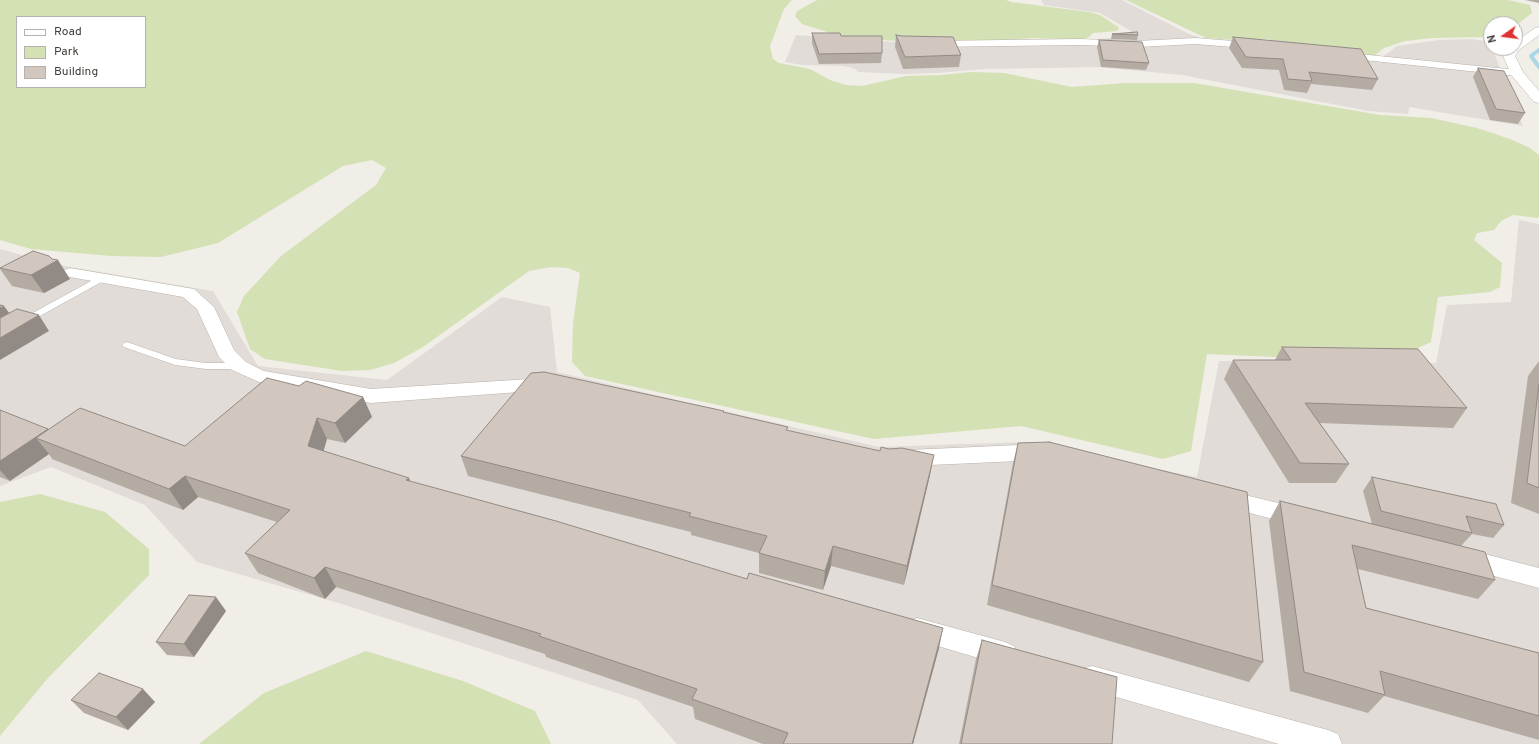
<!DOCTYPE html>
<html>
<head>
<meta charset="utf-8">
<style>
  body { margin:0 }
  #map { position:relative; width:1539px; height:744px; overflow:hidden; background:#f1ede7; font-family:Overpass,sans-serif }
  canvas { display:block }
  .legend { position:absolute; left:16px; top:16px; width:130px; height:72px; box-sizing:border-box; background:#fff; border:1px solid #b4b1af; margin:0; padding:5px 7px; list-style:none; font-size:12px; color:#433d37 }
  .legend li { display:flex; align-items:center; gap:8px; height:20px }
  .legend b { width:20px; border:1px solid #b4b1af }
  .north { position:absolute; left:1483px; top:16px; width:40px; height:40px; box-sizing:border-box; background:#fff; border:1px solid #b4b1af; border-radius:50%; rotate:256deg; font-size:11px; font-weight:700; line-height:16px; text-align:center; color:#433d37 }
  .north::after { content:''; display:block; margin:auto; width:14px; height:18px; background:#df3130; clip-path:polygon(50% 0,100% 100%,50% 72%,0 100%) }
</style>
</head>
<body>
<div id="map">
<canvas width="1539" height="744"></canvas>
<ul class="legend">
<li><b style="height:5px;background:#fff"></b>Road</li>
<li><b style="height:11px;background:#d3e1b4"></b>Park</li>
<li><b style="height:11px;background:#d1c7be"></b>Building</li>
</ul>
<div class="north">N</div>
</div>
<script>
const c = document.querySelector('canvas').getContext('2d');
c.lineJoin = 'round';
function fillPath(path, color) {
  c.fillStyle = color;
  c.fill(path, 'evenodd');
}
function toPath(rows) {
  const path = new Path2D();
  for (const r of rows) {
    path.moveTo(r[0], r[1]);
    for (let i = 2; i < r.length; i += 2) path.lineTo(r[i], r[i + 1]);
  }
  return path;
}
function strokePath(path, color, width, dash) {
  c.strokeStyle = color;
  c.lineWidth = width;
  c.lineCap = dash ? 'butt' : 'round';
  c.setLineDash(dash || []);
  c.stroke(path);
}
const industrial = toPath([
  [1041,0,1122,0,1189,34,1209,41,1381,58,1397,46,1440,40,1472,39,1490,42,1491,48,1492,48,1523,126,1409,107,1408,114,1368,111,1182,75,1098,67,985,69,937,73,905,74,858,72,855,69,844,66,802,65,785,62,796,35,951,46,1098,44,1103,39,1130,35,1131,31,1100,13,1044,5],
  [1519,220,1539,224,1539,744,677,744,638,700,342,604,197,562,145,505,51,467,0,486,0,249,59,265,213,291,258,366,387,380,502,297,550,307,557,372,879,447,1025,442,1197,477,1219,361,1436,363,1447,305,1511,302]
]);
const green = toPath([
  [0,0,792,0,784,9,770,46,773,59,779,63,810,69,830,80,846,85,862,86,906,76,942,75,972,72,1004,73,1072,87,1126,83,1194,83,1380,115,1431,118,1477,128,1510,139,1530,148,1539,155,1539,218,1513,215,1501,221,1494,230,1477,233,1474,240,1502,263,1500,287,1490,292,1438,297,1431,342,1389,362,1207,354,1191,451,1163,459,1021,426,874,439,585,376,572,362,573,323,580,273,568,268,552,267,529,271,423,347,394,363,370,370,342,371,265,359,250,349,237,312,244,296,281,256,376,185,386,168,372,160,343,166,218,243,161,257,111,256,31,249,0,240],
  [17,17,145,17,145,87,17,87],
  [817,0,1006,0,1011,2,1089,12,1100,15,1118,27,1119,29,1117,31,1093,33,1089,37,1082,40,1032,38,994,41,900,41,865,39,837,35,802,24,795,16,797,11],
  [1126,0,1508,0,1530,5,1532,13,1515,26,1515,24,1491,24,1491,37,1433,38,1405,41,1384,48,1373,57,1266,39,1250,41,1206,38],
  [40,494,105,512,149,549,149,575,48,678,0,736,0,502],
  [366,651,463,681,535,711,551,744,199,744,264,693]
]);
const stream = toPath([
  [1539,50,1531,56,1539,67]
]);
const service = toPath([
  [102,275,105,276,106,278,105,280,0,338,0,331,102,275],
  [127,342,176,359,206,363,239,363,244,366,239,369,206,369,175,365,124,347,122,345,124,343,127,342]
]);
const minor = toPath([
  [1196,38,1257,43,1262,46,1257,49,1196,44,1137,47,1079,45,932,47,927,44,932,41,1079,39,1137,41,1196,38],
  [1339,52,1517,70,1523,73,1517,76,1335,57,1334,55,1335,53,1339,52],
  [70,268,194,289,214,307,234,350,246,362,264,371,371,389,546,378,553,380,556,384,553,388,546,390,371,403,259,382,232,370,219,357,197,309,183,297,64,276,62,273,64,270,70,268],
  [1041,444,1048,447,1052,452,1048,457,1041,460,908,466,900,463,897,458,900,453,908,450,1041,444],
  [1224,490,1299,508,1307,511,1310,517,1307,523,1299,526,1216,504,1213,498,1216,492,1224,490],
  [1465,549,1539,568,1539,588,1457,566,1453,559,1457,552,1465,549],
  [917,618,1005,642,1014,646,1018,654,1014,662,1005,666,908,637,904,629,908,621,917,618],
  [1092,666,1328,730,1338,734,1342,744,1279,744,1092,690,1082,687,1078,678,1082,669,1092,666]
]);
const tertiary = toPath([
  [1539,27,1539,35,1519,50,1515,56,1523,72,1539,91,1539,103,1534,102,1512,76,1503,56,1508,48,1515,48,1515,42,1535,28,1539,27]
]);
const wall = toPath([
  [1525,0,1539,0,1539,3],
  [812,33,841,36,882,53,881,63,819,64,812,43],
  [1112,34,1138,35,1137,40,1111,39],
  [896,35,961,55,959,67,903,69,895,47],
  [1233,37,1378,79,1372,90,1311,84,1307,93,1284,90,1279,70,1242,68,1229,48],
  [1099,40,1149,63,1146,70,1101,67,1097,47],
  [1478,68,1525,113,1518,124,1490,120,1473,77],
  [0,268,70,279,44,293,12,286,0,269],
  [1282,347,1467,408,1453,428,1320,423,1349,464,1336,483,1289,483,1224,379,1233,360,1275,360],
  [1539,361,1539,514,1511,503,1528,376],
  [299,386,363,397,372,417,345,443,327,439,323,451,410,482,939,648,913,744,763,744,695,719,693,707,546,657,545,654,336,587,325,599,258,573,245,553,277,522,198,497,183,510,52,459,49,454,10,481,0,477,0,410,48,430,185,446],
  [724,413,788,431,930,475,904,585,831,566,823,590,759,573,759,553,691,535,691,532,468,476,461,456],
  [1018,443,1263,662,1249,682,987,605,1013,463],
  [1372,477,1504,525,1493,538,1472,534,1461,546,1495,580,1478,599,1358,569,1366,608,1539,653,1539,740,1384,696,1368,713,1290,691,1269,521,1280,501,1372,524,1363,491],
  [226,611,194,657,167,655,156,642],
  [982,640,1112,744,959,744,976,659],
  [71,700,155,702,128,730,84,713]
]);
const shadedWall = toPath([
  [58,260,70,279,44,293,31,275],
  [4,306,15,321,0,329,0,308],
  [39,315,49,331,0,360,0,338],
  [363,397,372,417,345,443,335,423],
  [317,418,327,439,319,467,308,446],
  [48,429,36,438,49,454,10,481,0,470,0,461],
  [934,455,930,475,904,585,907,566],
  [185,476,198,497,183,510,169,489],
  [409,478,417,499,406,480],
  [833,546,831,566,823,590,825,571],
  [325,567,336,587,325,599,314,578],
  [216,597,226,611,194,657,184,644],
  [943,628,939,648,913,744,912,744],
  [143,689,155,702,128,730,116,717]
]);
const building = toPath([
  [1137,32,1138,35,1112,34,1137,32],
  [812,33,840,33,841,36,882,36,882,53,819,54,812,33],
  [896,35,902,36,953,37,961,55,905,57,896,35],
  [1233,37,1361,49,1378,79,1309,72,1312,81,1288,79,1283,59,1246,57,1233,37],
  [1099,40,1142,42,1149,63,1103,60,1099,40],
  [1478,68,1504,71,1525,113,1496,109,1478,68],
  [33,251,49,256,52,259,58,260,31,275,0,268,33,251],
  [0,305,4,306,0,308,0,305],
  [17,309,39,315,0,338,0,318,17,309],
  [1282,347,1418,349,1467,408,1305,403,1349,464,1300,463,1233,360,1291,360,1282,347],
  [544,372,724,411,723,412,788,427,786,430,880,451,881,447,889,449,902,448,934,455,907,566,833,546,825,571,759,553,767,536,689,516,691,513,461,456,531,373,544,372],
  [267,378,299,386,306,381,363,397,335,423,317,418,308,446,409,478,406,480,556,521,747,579,749,573,943,628,912,744,783,744,788,733,692,699,697,689,539,636,541,634,325,567,314,578,245,553,290,510,185,476,169,489,36,438,80,408,185,446,267,378],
  [1539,384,1539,488,1527,483,1539,384],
  [0,410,48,429,0,461,0,410],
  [1049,442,1247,492,1263,662,992,585,1018,443,1049,442],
  [1372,477,1496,504,1504,525,1466,516,1472,533,1381,511,1372,477],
  [1280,501,1485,552,1495,580,1352,545,1366,608,1539,653,1539,716,1380,671,1385,695,1304,672,1280,501],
  [189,595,216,597,184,644,156,642,189,595],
  [982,640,1117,677,1112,744,961,744,982,640],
  [99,673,143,689,116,717,71,700,99,673]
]);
fillPath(industrial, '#e1dcd8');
fillPath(green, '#d3e1b4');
strokePath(stream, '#aad7e7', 4);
strokePath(service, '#bbb3ab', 1);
strokePath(minor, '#bbb3ab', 1);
strokePath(tertiary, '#bbb3ab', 1);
fillPath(service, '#fff');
fillPath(minor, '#fff');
fillPath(tertiary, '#fff');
fillPath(wall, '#b4aba3');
fillPath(shadedWall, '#928b85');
fillPath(building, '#d1c7be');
strokePath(building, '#928b85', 1);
</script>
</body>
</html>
